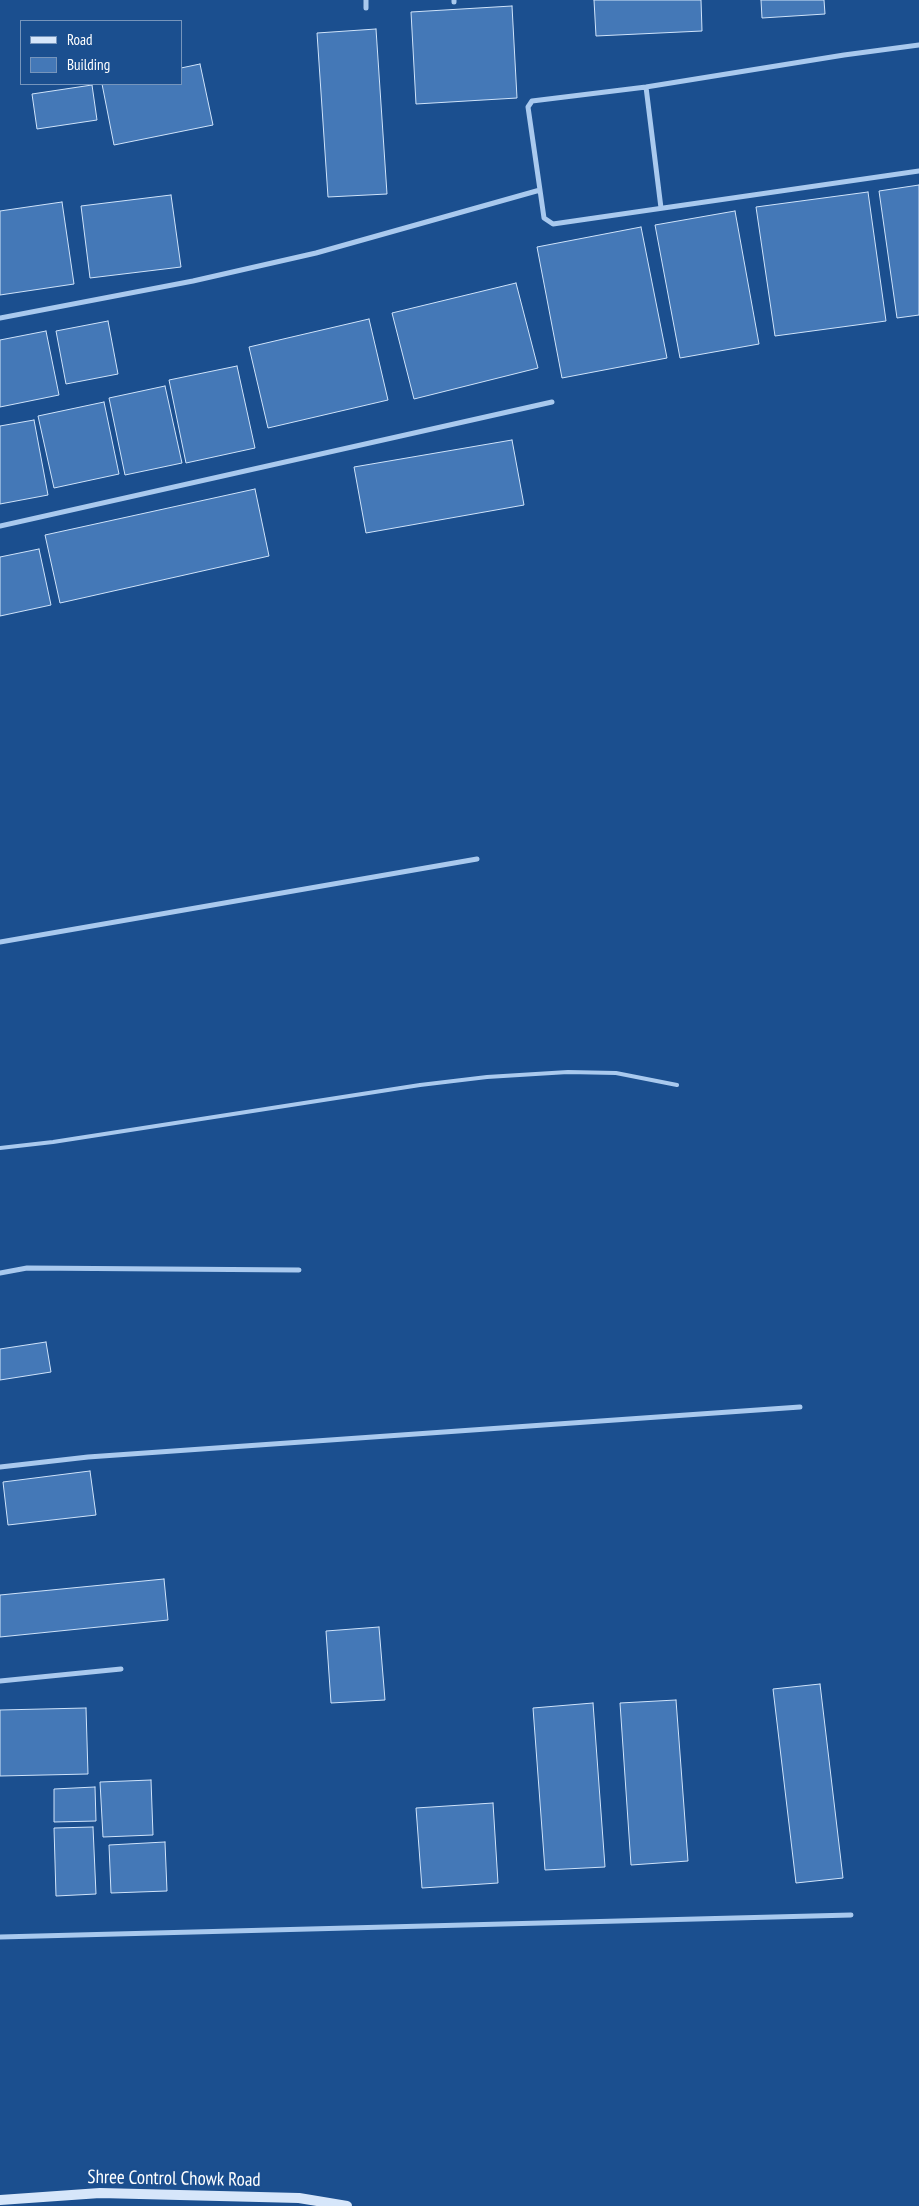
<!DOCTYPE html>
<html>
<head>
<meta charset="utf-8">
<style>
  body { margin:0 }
  #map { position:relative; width:919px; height:2206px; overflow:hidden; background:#1b4f8f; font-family:"PT Sans Narrow",sans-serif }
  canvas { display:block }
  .legend { position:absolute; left:20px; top:20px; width:162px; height:65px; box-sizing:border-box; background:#1b4f8f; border:1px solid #7695bc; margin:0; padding:6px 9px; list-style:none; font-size:15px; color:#fff }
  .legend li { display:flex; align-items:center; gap:10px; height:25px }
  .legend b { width:25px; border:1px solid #7695bc }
</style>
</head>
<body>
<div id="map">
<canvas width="919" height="2206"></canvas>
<ul class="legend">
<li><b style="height:6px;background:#d6e6fa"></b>Road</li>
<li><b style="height:14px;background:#4478b7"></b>Building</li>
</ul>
</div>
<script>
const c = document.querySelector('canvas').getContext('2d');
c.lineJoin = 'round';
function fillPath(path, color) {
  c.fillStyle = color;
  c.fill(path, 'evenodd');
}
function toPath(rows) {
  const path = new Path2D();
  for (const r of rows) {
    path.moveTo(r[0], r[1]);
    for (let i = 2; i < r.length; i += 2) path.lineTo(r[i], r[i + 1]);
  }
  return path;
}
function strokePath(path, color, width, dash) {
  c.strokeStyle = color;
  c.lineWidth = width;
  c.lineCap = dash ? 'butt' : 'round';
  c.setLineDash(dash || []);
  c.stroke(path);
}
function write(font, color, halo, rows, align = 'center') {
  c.font = font + ' "PT Sans Narrow",sans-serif';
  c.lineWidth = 4;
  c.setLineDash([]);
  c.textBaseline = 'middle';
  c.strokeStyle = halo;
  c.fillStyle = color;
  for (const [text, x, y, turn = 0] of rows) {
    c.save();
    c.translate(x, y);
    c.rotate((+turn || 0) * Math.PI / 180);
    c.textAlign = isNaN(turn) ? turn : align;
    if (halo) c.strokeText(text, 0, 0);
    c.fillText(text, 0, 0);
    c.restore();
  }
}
const building = toPath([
  [594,0,701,0,702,31,596,36,594,0],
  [761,0,824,0,825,14,762,18,761,0],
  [512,6,517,98,416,104,411,12,512,6],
  [376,29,387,194,328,197,317,33,376,29],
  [200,64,213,125,114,145,102,84,181,84,181,68,200,64],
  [92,85,97,120,37,129,32,94,92,85],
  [919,185,919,315,897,318,879,191,919,185],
  [868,192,886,321,775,336,756,207,868,192],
  [171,195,181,267,90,278,81,206,171,195],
  [62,202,74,284,0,295,0,211,62,202],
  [735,211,759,344,680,358,655,225,735,211],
  [641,227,667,358,562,378,537,247,641,227],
  [516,283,538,368,414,399,392,313,516,283],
  [369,319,388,400,268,428,249,347,369,319],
  [108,321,118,374,66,384,56,331,108,321],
  [46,331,59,395,0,407,0,340,46,331],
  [237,366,255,448,186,463,169,380,237,366],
  [165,386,182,463,125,475,109,398,165,386],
  [104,402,119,474,54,488,38,416,104,402],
  [34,420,48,495,0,504,0,426,34,420],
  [512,440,524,505,366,533,354,467,512,440],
  [255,489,269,556,60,603,45,535,255,489],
  [39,549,51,605,0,616,0,557,39,549],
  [46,1342,51,1372,0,1380,0,1349,46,1342],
  [90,1471,96,1515,8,1525,3,1482,90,1471],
  [164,1579,168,1620,0,1637,0,1595,164,1579],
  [379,1627,385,1700,331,1703,326,1631,379,1627],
  [820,1684,843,1878,796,1883,773,1689,820,1684],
  [676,1700,688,1861,631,1865,620,1703,676,1700],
  [593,1703,605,1867,545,1870,533,1708,593,1703],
  [86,1708,88,1774,0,1776,0,1710,86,1708],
  [151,1780,153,1835,103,1837,100,1782,151,1780],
  [95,1787,96,1821,54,1822,54,1789,95,1787],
  [493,1803,498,1883,422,1888,416,1808,493,1803],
  [93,1827,96,1894,56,1896,54,1828,93,1827],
  [165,1842,167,1891,111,1893,109,1845,165,1842]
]);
const lane = toPath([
  [0,1148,53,1142,420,1085,487,1077,568,1072,616,1073,677,1085]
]);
const street = toPath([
  [366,0,366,8],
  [454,0,454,2],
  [646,87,661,208],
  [540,190,528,107,532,101,646,87,844,55,919,45],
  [0,318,193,281,316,253,540,190,544,218,553,224,919,171],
  [0,526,552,402],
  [0,942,477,859],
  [0,1273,27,1268,299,1270],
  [0,1467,88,1457,800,1407],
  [0,1681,121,1669],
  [0,1937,851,1915]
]);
const secondary = toPath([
  [0,2200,100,2193,299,2198,347,2206]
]);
const streetNames = [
  ["Shree Control Chowk Road",174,2179,1]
];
fillPath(building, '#4478b7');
strokePath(building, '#cfe3fa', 1);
strokePath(lane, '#a9c9ee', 4);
strokePath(street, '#a9c9ee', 5);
strokePath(secondary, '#d6e6fa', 10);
write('19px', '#fff', '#1b4f8f', streetNames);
</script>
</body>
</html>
